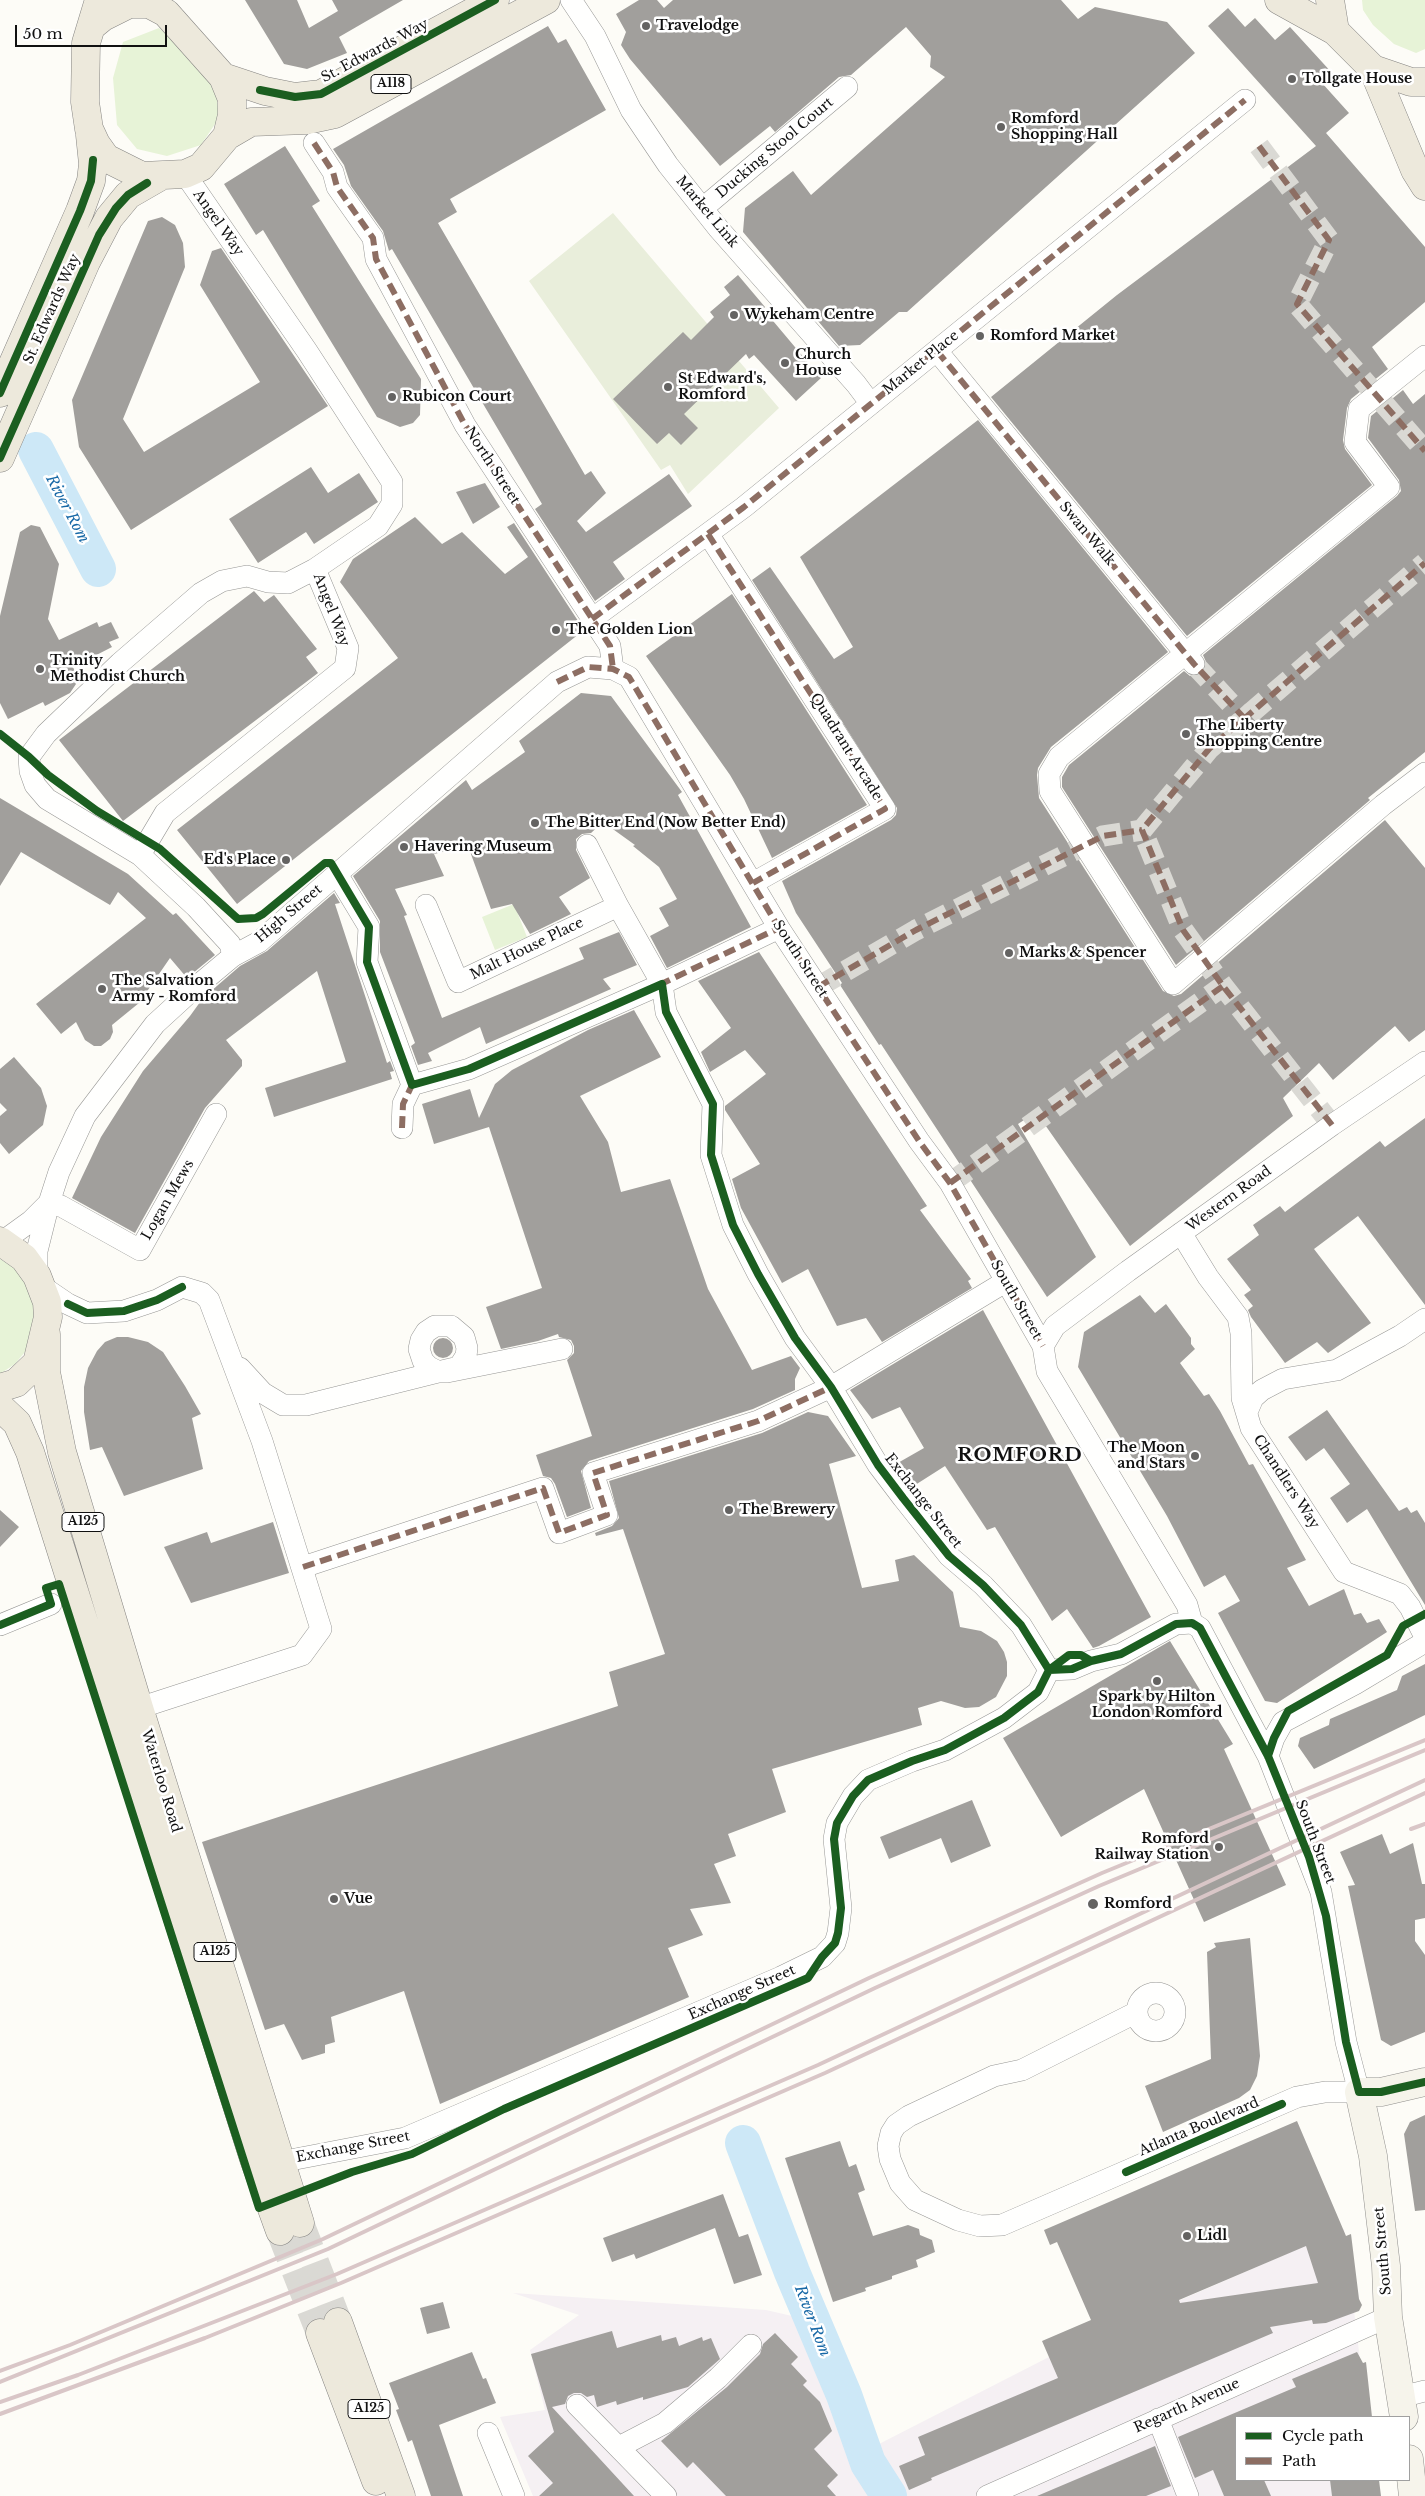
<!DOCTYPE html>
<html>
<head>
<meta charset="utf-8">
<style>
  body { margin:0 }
  #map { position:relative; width:1425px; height:2496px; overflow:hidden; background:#fdfcf7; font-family:"Libre Baskerville",serif }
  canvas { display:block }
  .legend { position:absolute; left:1235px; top:2416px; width:175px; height:65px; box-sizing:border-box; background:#fff; border:1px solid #a0a0a0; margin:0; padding:6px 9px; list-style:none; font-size:15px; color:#111 }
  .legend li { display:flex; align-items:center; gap:10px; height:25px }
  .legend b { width:25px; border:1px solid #a0a0a0 }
  .scale { position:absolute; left:15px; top:25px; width:152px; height:22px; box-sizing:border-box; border:2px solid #111; border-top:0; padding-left:6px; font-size:15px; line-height:18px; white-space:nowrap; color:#111; -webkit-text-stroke:4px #fff; paint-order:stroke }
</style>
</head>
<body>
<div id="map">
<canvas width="1425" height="2496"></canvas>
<ul class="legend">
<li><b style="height:6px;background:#1b5e20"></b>Cycle path</li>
<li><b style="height:6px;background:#8d6e63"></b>Path</li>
</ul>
<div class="scale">50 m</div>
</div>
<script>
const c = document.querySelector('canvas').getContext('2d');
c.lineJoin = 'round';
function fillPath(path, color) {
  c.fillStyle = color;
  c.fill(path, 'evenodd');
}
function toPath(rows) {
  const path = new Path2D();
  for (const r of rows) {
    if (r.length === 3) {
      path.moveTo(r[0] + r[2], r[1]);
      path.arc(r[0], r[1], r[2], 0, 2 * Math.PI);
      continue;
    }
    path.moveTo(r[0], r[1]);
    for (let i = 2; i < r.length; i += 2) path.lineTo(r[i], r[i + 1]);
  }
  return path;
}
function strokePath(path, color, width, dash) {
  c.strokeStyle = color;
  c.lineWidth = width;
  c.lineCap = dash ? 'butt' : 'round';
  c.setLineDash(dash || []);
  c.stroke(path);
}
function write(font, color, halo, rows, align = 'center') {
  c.font = font + ' "Libre Baskerville",serif';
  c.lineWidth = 5;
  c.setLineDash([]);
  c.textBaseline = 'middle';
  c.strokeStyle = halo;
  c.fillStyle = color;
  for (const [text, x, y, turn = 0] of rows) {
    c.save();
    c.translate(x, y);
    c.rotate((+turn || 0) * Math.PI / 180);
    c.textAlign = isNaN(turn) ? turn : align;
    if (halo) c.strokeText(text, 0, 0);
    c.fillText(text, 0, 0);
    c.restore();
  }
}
const industrial = toPath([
  [1344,2229,1367,2417,1236,2417,1236,2480,1375,2480,1377,2496,533,2496,500,2417,545,2410,530,2350,579,2315,513,2293,766,2310,827,2324,879,2444,1049,2357]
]);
const green = toPath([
  [1362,0,1425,0,1425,49,1416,53,1394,44,1373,25,1363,10],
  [159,28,185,51,216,90,219,118,201,145,167,156,137,149,117,125,113,78,123,42],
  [514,904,527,937,495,950,482,917],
  [0,1259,14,1267,28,1283,36,1304,36,1326,29,1347,15,1364,0,1374]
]);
const cemetery = toPath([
  [613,213,779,408,688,494,670,465,661,470,529,281]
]);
const river = toPath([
  [36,450,98,569],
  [743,2143,792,2272,844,2395,868,2463,889,2496]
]);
const building = toPath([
  [245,0,297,0,309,28,338,11,332,0,403,0,339,37,347,53,307,69,284,64],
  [639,0,657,0,664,8,673,0,1061,0,1078,19,1095,7,1167,22,1195,53,907,312,899,312,860,345,839,346,743,232,745,208,793,171,811,195,945,77,930,67,931,56,906,27,851,75,839,77,775,132,770,126,720,166,630,59,621,45,626,32,616,14],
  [1228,8,1245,27,1255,18,1275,40,1290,27,1333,74,1322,83,1349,113,1326,133,1425,247,1425,302,1372,347,1388,369,1351,399,1347,408,1343,440,1345,449,1372,485,1187,636,991,397,1117,295,1316,146,1208,26],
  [548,26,558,43,566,39,606,110,450,199,457,212,438,223,585,475,591,471,606,493,577,521,586,532,669,474,692,506,613,562,625,579,595,601,535,509,542,504,392,249,389,251,383,231,351,186,344,165,333,149],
  [285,146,320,201,312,206,421,379,420,415,413,423,400,427,377,417,263,230,256,235,224,184],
  [162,217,175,225,183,243,185,267,123,419,144,452,260,382,200,285,212,251,221,248,328,406,131,530,79,447,72,400,148,221],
  [738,275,765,307,763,309,821,378,796,401,754,355,749,359,746,354,684,414,698,428,681,445,669,433,657,444,613,399,683,332,691,340,714,317,710,312,730,295,724,287],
  [1403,390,1413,404,1425,394,1425,752,1368,798,1370,800,1176,965,1062,787,1062,777,1069,765,1184,671,1190,676,1202,673,1206,662,1203,655,1397,496,1401,491,1399,480,1368,438,1371,416],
  [978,420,1168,652,1051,747,1038,768,1037,775,1039,798,1163,991,1174,996,1181,994,1385,820,1425,868,1425,1030,1409,1042,1395,1026,1333,1080,1319,1063,1283,1098,1293,1116,1130,1246,1036,1112,1018,1124,1096,1257,1047,1297,881,1044,879,1045,840,985,842,983,796,913,782,881,891,820,896,815,897,808,752,580,770,567,834,659,853,647,800,557],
  [311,467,328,493,359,473,378,502,314,544,306,532,258,563,229,519],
  [485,483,500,507,473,524,456,492],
  [415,517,442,544,462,532,505,574,528,557,507,527,514,523,584,630,237,904,177,830,398,658,340,582,353,559],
  [31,525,40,527,59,564,48,619,59,640,97,622,99,627,111,622,119,638,109,642,112,647,73,667,75,672,71,674,76,684,70,693,45,706,43,702,8,719,0,703,0,616,20,532],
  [254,591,264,602,274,595,317,649,306,657,318,673,123,821,59,740],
  [732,594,867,805,772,858,744,799,730,775,646,656],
  [581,693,611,696,682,792,678,795,751,927,667,968,650,936,669,926,659,908,677,899,659,867,633,846,635,845,603,822,591,833,582,834,576,839,576,850,590,878,559,897,571,914,530,934,512,904,491,909,468,846,434,854,444,876,395,889,407,915,404,916,442,1018,584,959,579,948,619,932,637,965,603,979,611,989,486,1044,480,1027,428,1053,432,1061,418,1065,411,1046,415,1043,380,952,380,921,353,876,466,780,472,790,525,752,519,741],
  [0,798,128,874,173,915,176,913,215,955,187,978,170,958,139,1003,112,1025,113,1032,110,1039,101,1046,94,1046,85,1040,76,1022,61,1034,36,1004,146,918,118,892,110,905,21,852,0,886],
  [334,893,340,903,335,904,387,1063,390,1061,394,1071,390,1072,392,1079,274,1117,265,1088,346,1062,317,971,226,1040,242,1060,242,1066,205,1108,135,1233,72,1198,101,1137,143,1071,190,1016,203,998,240,966,267,951],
  [759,952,927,1206,920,1210,971,1279,968,1281,972,1288,882,1342,866,1318,837,1326,808,1269,782,1283,741,1208,732,1179,760,1164,725,1110,725,1106,766,1074,745,1050,710,1072,701,1052,731,1028,698,981],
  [634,1010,661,1057,580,1096,608,1142,621,1192,670,1179,708,1289,752,1370,791,1356,800,1368,795,1379,795,1390,753,1409,589,1461,581,1471,591,1508,567,1517,555,1484,551,1478,543,1476,536,1455,592,1436,567,1360,574,1353,574,1346,571,1340,559,1337,558,1334,538,1341,501,1349,486,1307,542,1288,489,1127,434,1144,422,1104,470,1089,479,1118,495,1084,512,1070,588,1030],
  [14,1057,41,1088,47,1106,43,1125,9,1154,0,1143,0,1116,7,1110,0,1103,0,1069],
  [1425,1118,1425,1305,1358,1216,1314,1249,1371,1323,1328,1353,1317,1342,1285,1363,1251,1317,1248,1310,1253,1306,1244,1295,1251,1290,1227,1259,1259,1235,1253,1225,1280,1206,1285,1212,1380,1141,1385,1147],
  [1140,1295,1155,1313,1166,1304,1191,1338,1191,1344,1195,1349,1180,1363,1204,1396,1209,1394,1220,1411,1249,1465,1253,1464,1306,1560,1287,1568,1309,1606,1344,1589,1354,1615,1361,1613,1367,1623,1379,1619,1387,1632,1277,1703,1265,1701,1218,1613,1240,1601,1225,1575,1204,1587,1167,1516,1078,1367,1084,1332],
  [983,1310,1151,1617,1099,1646,1093,1648,1067,1609,1052,1621,995,1527,987,1530,945,1466,912,1487,896,1464,924,1448,900,1407,872,1419,850,1390],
  [117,1337,128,1337,148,1342,163,1352,185,1386,201,1414,192,1418,203,1469,124,1496,102,1447,90,1450,84,1412,84,1387,88,1368,97,1351,105,1342],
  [443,1348,10],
  [1327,1410,1399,1511,1407,1507,1411,1513,1417,1510,1425,1523,1425,1605,1367,1509,1347,1523,1330,1498,1350,1484,1324,1448,1306,1461,1288,1437],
  [808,1412,828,1416,856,1456,829,1464,862,1588,899,1581,895,1560,914,1555,953,1592,960,1627,981,1631,997,1641,1004,1652,1007,1662,1007,1676,996,1697,979,1707,965,1708,941,1701,918,1708,922,1725,772,1769,786,1812,728,1834,736,1856,714,1864,731,1903,690,1909,703,1935,668,1948,689,1997,440,2104,404,1991,331,2017,335,2042,325,2045,325,2053,302,2060,284,2024,265,2030,202,1842,618,1706,609,1672,665,1654,623,1529,596,1536,595,1533,612,1526,619,1518,609,1481,762,1433],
  [0,1510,19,1527,0,1547],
  [273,1522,289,1573,191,1603,164,1547,207,1532,211,1543],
  [1170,1641,1233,1744,1224,1749,1286,1885,1204,1922,1144,1789,1061,1837,1003,1738],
  [1425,1664,1425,1715,1314,1769,1298,1746,1300,1738,1329,1725,1330,1719,1397,1690,1402,1676],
  [972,1800,991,1846,951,1863,941,1838,889,1859,880,1837],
  [1382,1834,1390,1854,1413,1843,1422,1884,1425,1884,1425,1918,1415,1920,1415,1941,1425,1955,1425,2032,1391,2046,1381,2040,1348,1886,1355,1885,1340,1852],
  [1250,1938,1260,2056,1257,2076,1250,2090,1239,2098,1163,2132,1145,2086,1211,2059,1207,1952,1216,1947,1214,1943],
  [1425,2115,1425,2210,1415,2211,1404,2134,1410,2122],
  [1297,2121,1346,2236,1351,2234,1359,2299,1362,2305,1359,2311,1326,2323,1313,2324,1312,2320,1270,2327,1273,2333,931,2478,932,2480,909,2490,899,2466,925,2455,918,2437,1058,2378,1042,2341,1091,2320,1057,2242,1050,2245,1044,2230],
  [1306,2246,1318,2283,1180,2303,1179,2300],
  [840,2141,849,2167,856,2164,865,2190,858,2193,873,2236,908,2225,919,2229,920,2235,932,2240,935,2252,916,2260,918,2267,892,2276,892,2279,865,2288,866,2291,833,2302,785,2158],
  [723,2194,739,2237,748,2234,762,2275,734,2284,715,2228,636,2259,634,2254,612,2262,603,2238],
  [443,2302,450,2328,427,2334,420,2308],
  [612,2331,617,2348,661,2335,662,2341,676,2337,679,2346,702,2337,703,2341,711,2338,720,2359,688,2387,643,2400,643,2397,617,2405,616,2401,597,2407,594,2395,587,2397,581,2393,574,2393,568,2396,565,2404,552,2407,634,2496,539,2496,553,2483,528,2456,554,2432,531,2354],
  [775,2333,798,2357,791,2364,807,2381,803,2385,820,2402,832,2431,814,2449,838,2475,827,2486,836,2496,726,2496,693,2462,687,2468,661,2441,727,2387,760,2354,763,2344],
  [472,2352,483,2379,486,2378,496,2403,439,2425,463,2496,431,2496,412,2440,408,2442,396,2410,399,2409,389,2383],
  [1357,2352,1363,2363,1366,2362,1372,2417,1236,2417,1236,2480,1264,2480,1271,2496,1224,2496,1213,2470,1195,2478,1194,2476,1178,2437,1296,2387,1292,2379],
  [1155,2446,1171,2486,1146,2496,1037,2496],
  [1330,2480,1379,2480,1381,2496,1332,2496]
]);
const streetTunnel = toPath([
  [1259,146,1329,240,1297,304,1425,451],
  [1194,664,1245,719],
  [818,987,916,930,1103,836,1142,830],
  [1332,1125,1223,986,1183,930,1142,830,1209,749,1425,563],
  [950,1183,1223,986]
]);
const primaryTunnel = toPath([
  [300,2223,338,2322],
  [280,2231,320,2333]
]);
const street = toPath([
  [571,0,595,36,631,110,668,165,718,228,856,384,871,404],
  [314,143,333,172,337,187,373,238,376,259,465,425,610,646,613,669],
  [703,208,847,87],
  [937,351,1194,664],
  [1425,356,1359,409,1355,442,1389,487,1059,757,1049,774,1050,791,1173,984,1383,805,1425,773],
  [708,534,885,809,753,883],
  [592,619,744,507,1245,100],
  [587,845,618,906,662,984,666,1012,713,1104,711,1155,733,1225,758,1274,795,1338,831,1387,878,1465,903,1498,949,1556,983,1585,1021,1625,1049,1670],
  [140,855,165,813,345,668,348,648,315,569,378,526,392,504,392,482,307,351,185,174],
  [337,874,369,927,367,962,412,1085,469,1069,662,984,779,928],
  [426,905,458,982,618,906],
  [233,956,230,944,196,907,140,855,47,799,35,785,30,771,29,757,46,734,120,663,201,593,222,581,247,576,268,582,288,583,315,569],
  [216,1114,140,1250,61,1206,49,1203,59,1172,85,1116,155,1024,190,992,233,956,259,942,557,682,588,667,613,669,629,677,779,928,919,1141,950,1183,1043,1346,1047,1371,1187,1605,1192,1623,1200,1628,1268,1756,1321,1892,1346,2042,1359,2092,1325,2092,1297,2097,1002,2225,980,2226,958,2220,915,2200,900,2183,890,2159,888,2146,891,2133,896,2125,909,2116,994,2076,1022,2070,1137,2012],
  [402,1128,403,1104,412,1085],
  [1181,1233,1208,1277,1238,1317,1241,1333,1242,1398,1251,1428,1344,1572,1400,1594,1410,1607,1425,1637],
  [2,1242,31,1221,49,1203,37,1251,37,1276],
  [40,1285,68,1304,87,1313,124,1311,157,1300,182,1287,202,1293,209,1300,262,1441,321,1629,302,1655,139,1708],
  [1043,1346,1055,1326,1128,1271,1332,1125,1425,1062],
  [240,1368,263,1393,283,1405,306,1405,438,1372,459,1367,466,1356,467,1348,464,1337,451,1326,435,1326,426,1332,421,1340,419,1349,423,1361,429,1367,439,1372,447,1372,562,1349],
  [1247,1412,1253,1398,1262,1390,1283,1379,1337,1370,1400,1336,1425,1319],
  [303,1567,543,1488,559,1533,607,1515,593,1473,758,1421,831,1387,1005,1282],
  [0,1625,51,1604],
  [1049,1670,1072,1669,1091,1661,1121,1654,1176,1624,1192,1623],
  [1268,1756,1274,1738,1283,1722,1355,1684,1425,1642],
  [1156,2012,19],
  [266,2160,280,2162,405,2138,781,1977,822,1957,835,1943,838,1933,841,1908,834,1839,837,1823,853,1796,868,1780,912,1761,945,1750,1004,1718,1038,1692,1049,1670],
  [1401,2397,1425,2391],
  [577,2405,666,2496],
  [1158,2419,1188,2496],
  [488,2433,514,2496],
  [619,2447,665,2423,718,2378,751,2345],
  [987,2496,1388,2317]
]);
const secondary = toPath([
  [1404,2417,1388,2317,1386,2266,1373,2156,1359,2092,1381,2092,1425,2082],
  [1409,2459,1413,2496]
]);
const primary = toPath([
  [1279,0,1335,31],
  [1330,0,1335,31,1373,69,1411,82,1425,82],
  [92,26,103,17,129,4,149,4,166,13,223,77,232,99,232,115,227,136,201,167,185,174,142,176,106,158,96,144,89,129,85,102,86,43,99,0],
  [1373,69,1415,170,1425,186],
  [223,77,265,91,295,97,321,94,495,0],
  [227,136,251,122,307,120,335,114,546,0],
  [0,393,80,211,91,181,93,164,90,135],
  [0,458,86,262,109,218,128,195,161,176],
  [0,1241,24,1258,37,1276,47,1302,48,1317,37,1363,16,1383,0,1388],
  [46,1334,46,1372,62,1452,139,1708,300,2223],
  [0,1407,17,1423,30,1452,254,2159,280,2231],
  [338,2322,401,2496],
  [320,2333,376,2481]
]);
const rail = toPath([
  [1411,1829,1425,1824],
  [0,2371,70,2345,323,2239,869,1978,1102,1873,1425,1740],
  [0,2382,328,2249,875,1988,1099,1886,1425,1750],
  [0,2402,78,2375,337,2274,818,2065,1425,1780],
  [0,2414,205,2338,341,2283,825,2073,1425,1793]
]);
const quiet = toPath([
  [314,143,333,172,337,187,373,238,376,259,465,425,610,646,613,669],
  [1259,146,1329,240,1297,304,1425,451],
  [937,351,1194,664,1245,719],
  [708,534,885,809,753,883],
  [592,619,744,507,1245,100],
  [557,682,588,667,613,669,629,677,779,928,919,1141,950,1183,1043,1346],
  [659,985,779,928],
  [818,987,916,930,1103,836,1142,830],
  [1332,1125,1223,986,1183,930,1142,830,1209,749,1425,563],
  [402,1128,403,1104,412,1085],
  [950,1183,1223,986],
  [303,1567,543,1488,559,1533,607,1515,593,1473,758,1421,831,1387]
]);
const cycleway = toPath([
  [260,90,295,97,321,94,495,0],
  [0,393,80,211,91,181,93,160],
  [0,458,99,235,116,208,128,195,147,183],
  [0,734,29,757,48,775,97,811,160,849,238,919,256,918,263,914,325,863,331,863,369,927,367,962,412,1085,469,1069,662,984,666,1012,713,1104,711,1155,733,1225,758,1274,795,1338,831,1387,878,1465,903,1498,949,1556,983,1585,1021,1625,1049,1670],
  [68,1304,87,1313,124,1311,157,1300,182,1287],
  [0,1625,51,1604,46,1588,59,1584,259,2208,352,2172,412,2154,504,2109,808,1978,822,1957,835,1943,838,1933,841,1908,834,1839,837,1823,853,1796,868,1780,912,1761,945,1750,1004,1718,1038,1692,1049,1670,1069,1655,1081,1655,1091,1661],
  [1049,1670,1072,1669,1091,1661,1121,1654,1176,1624,1192,1623,1200,1628,1268,1756,1309,1857,1326,1916,1346,2042,1359,2092,1381,2092,1425,2082],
  [1268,1756,1274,1738,1288,1711,1387,1655,1403,1626,1425,1614],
  [1126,2172,1282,2104]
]);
const markers = [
  [646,26,5,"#646362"],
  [1292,79,5,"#646362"],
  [1001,127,5,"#646362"],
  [734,315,5,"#646362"],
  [980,336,5,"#646362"],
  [785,363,5,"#646362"],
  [668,387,5,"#646362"],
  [392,397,5,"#646362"],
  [556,630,5,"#646362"],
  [40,669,5,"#646362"],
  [1186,734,5,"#646362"],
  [535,823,5,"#646362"],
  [404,847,5,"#646362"],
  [286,860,5,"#646362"],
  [1009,953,5,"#646362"],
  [102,989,5,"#646362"],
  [1195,1456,5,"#646362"],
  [729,1510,5,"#646362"],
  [1157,1681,5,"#646362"],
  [1219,1847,5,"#646362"],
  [334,1899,5,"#646362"],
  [1093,1904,6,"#646362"],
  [1187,2236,5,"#646362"]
];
const shields = [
  [391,84,40],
  [83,1522,42],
  [215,1952,42],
  [369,2409,42]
];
const shieldNames = [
  ["A118",391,84],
  ["A125",83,1522],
  ["A125",215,1952],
  ["A125",369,2409]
];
const poiNames = [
  ["Travelodge",656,26],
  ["Tollgate House",1302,79],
  ["Romford",1011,119],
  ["Shopping Hall",1011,135],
  ["Wykeham Centre",744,315],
  ["Romford Market",990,336],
  ["Church",795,355],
  ["House",795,371],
  ["St Edward's,",678,379],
  ["Romford",678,395],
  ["Rubicon Court",402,397],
  ["The Golden Lion",566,630],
  ["Trinity",50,661],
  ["Methodist Church",50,677],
  ["The Liberty",1196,726],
  ["Shopping Centre",1196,742],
  ["The Bitter End (Now Better End)",545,823],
  ["Havering Museum",414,847],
  ["Ed's Place",276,860,"right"],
  ["Marks & Spencer",1019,953],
  ["The Salvation",112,981],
  ["Army - Romford",112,997],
  ["The Moon",1185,1448,"right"],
  ["and Stars",1185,1464,"right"],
  ["The Brewery",739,1510],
  ["Spark by Hilton",1157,1697,"center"],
  ["London Romford",1157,1713,"center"],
  ["Romford",1209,1839,"right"],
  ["Railway Station",1209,1855,"right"],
  ["Vue",344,1899],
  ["Romford",1104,1904],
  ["Lidl",1197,2236]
];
const streetNames = [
  ["St. Edwards Way",375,51,-28],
  ["Ducking Stool Court",775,148,-40],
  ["Market Link",707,212,50],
  ["Angel Way",218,223,55],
  ["St. Edwards Way",52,309,-66],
  ["Market Place",921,363,-39],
  ["North Street",492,466,57],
  ["Swan Walk",1087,534,50],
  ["Angel Way",331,610,69],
  ["Quadrant Arcade",846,747,58],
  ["High Street",289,914,-40],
  ["Malt House Place",527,949,-26],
  ["South Street",800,959,57],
  ["Western Road",1229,1199,-36],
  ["Logan Mews",168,1200,-60],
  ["South Street",1016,1300,60],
  ["Chandlers Way",1286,1482,57],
  ["Exchange Street",923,1501,52],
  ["Waterloo Road",161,1781,73],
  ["South Street",1315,1842,69],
  ["Exchange Street",742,1993,-24],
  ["Atlanta Boulevard",1199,2127,-23],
  ["Exchange Street",353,2147,-11],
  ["South Street",1383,2251,-95],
  ["Regarth Avenue",1187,2406,-24]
];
const waterNames = [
  ["River Rom",67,509,62],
  ["River Rom",812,2321,69]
];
const districtNames = [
  ["ROMFORD",1020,1456]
];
fillPath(industrial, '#f5f0f3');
fillPath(green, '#e7f3d7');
fillPath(cemetery, '#e9eedb');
strokePath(river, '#cde8f7', 36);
fillPath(building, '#a19f9c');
strokePath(streetTunnel, '#dad9d4', 21, [21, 11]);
strokePath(primaryTunnel, '#dad9d4', 28, [28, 14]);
strokePath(street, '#979795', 22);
strokePath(secondary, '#8e8d8b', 29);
strokePath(primary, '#858482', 29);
strokePath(street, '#fffffe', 21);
strokePath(secondary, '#f6f4eb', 28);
strokePath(primary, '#ede9dc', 28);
strokePath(rail, '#d9c6c7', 4);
strokePath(quiet, '#8d6e63', 6, [12, 6]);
strokePath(cycleway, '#1b5e20', 8);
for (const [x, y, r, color] of markers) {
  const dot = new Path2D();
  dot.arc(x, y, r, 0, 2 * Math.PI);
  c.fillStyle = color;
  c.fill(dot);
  strokePath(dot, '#fff', 2);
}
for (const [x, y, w] of shields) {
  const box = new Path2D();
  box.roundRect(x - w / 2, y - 9.5, w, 19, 4);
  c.fillStyle = '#fff';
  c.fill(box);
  strokePath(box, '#111', 1);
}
write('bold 12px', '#111', null, shieldNames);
write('bold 14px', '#111', '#fff', poiNames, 'left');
write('14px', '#111', '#fff', streetNames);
write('italic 15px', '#1768a6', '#fff', waterNames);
c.letterSpacing = '1px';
write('bold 19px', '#111', '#fff', districtNames);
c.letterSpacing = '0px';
</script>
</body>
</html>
